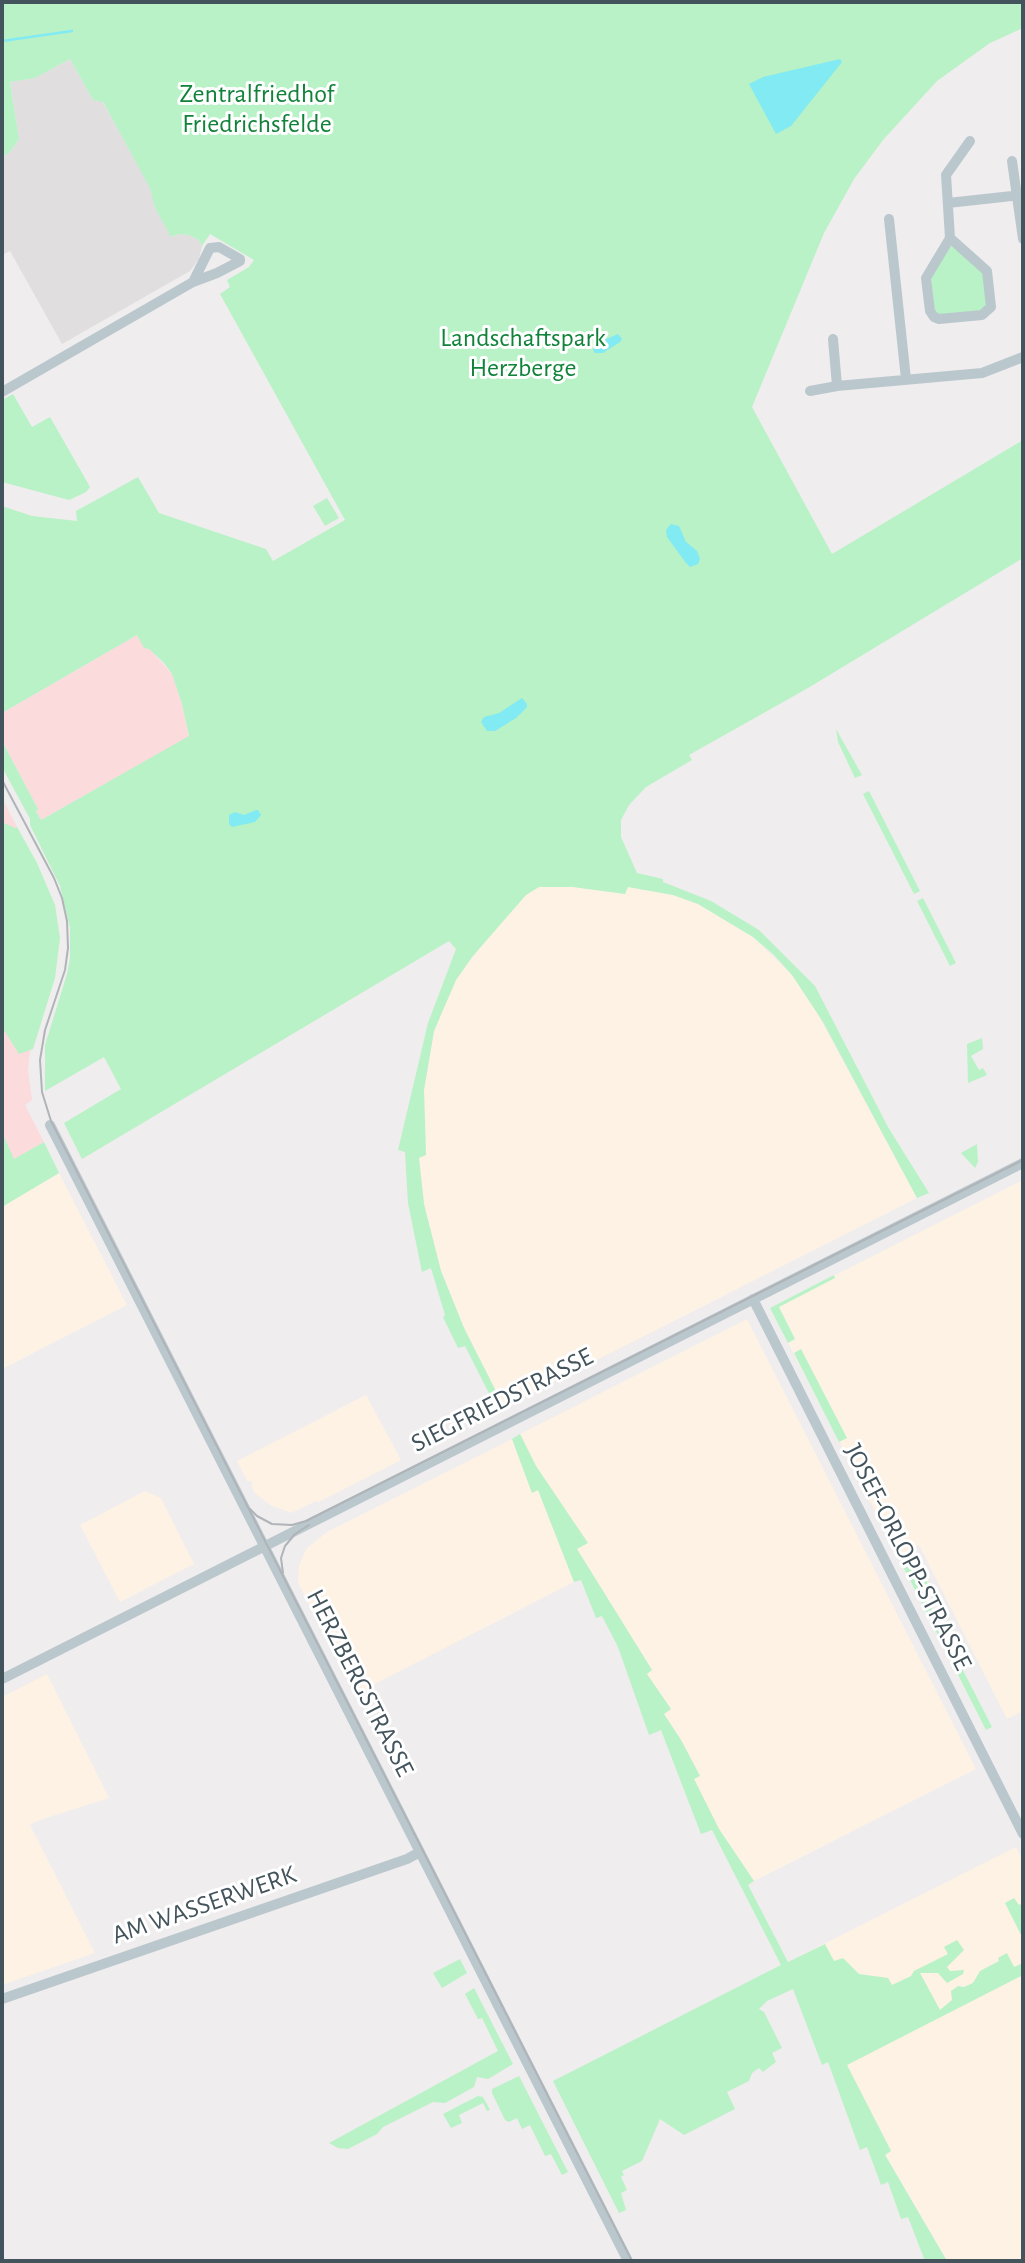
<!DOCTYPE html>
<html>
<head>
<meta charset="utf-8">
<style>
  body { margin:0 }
  #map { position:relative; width:1025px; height:2263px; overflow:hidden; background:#f0edee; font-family:"Alegreya Sans",sans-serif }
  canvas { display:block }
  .frame { position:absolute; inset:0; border:4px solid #44545c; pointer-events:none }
</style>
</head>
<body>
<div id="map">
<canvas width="1025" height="2263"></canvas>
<div class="frame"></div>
</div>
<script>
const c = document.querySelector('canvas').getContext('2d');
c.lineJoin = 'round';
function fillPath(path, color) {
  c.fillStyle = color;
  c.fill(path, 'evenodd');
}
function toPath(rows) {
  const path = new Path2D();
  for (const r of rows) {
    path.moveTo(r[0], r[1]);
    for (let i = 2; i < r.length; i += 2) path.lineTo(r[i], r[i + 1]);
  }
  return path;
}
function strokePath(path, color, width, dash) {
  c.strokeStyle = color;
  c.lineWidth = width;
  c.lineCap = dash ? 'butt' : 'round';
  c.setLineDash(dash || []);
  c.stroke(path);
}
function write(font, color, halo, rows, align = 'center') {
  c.font = font + ' "Alegreya Sans",sans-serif';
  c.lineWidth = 6;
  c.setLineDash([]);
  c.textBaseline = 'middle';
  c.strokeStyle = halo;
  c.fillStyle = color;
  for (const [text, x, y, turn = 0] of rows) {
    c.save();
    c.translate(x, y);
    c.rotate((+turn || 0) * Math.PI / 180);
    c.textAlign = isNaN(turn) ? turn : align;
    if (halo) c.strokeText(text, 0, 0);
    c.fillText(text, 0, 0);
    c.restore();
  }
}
const commercial = toPath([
  [539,887,573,887,625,894,627,887,673,895,698,904,753,937,792,975,808,996,917,1198,504,1407,464,1328,441,1271,432,1239,424,1204,419,1158,426,1154,424,1090,434,1031,456,980,488,937,526,895],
  [59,1173,127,1305,2,1369,2,1207],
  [1023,1180,1023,1711,1007,1719,919,1545,898,1555,770,1308],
  [747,1319,976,1769,754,1881,719,1829,694,1779,700,1775,681,1740,663,1713,671,1709,646,1674,652,1670,577,1549,587,1543,536,1466,520,1434],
  [366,1395,401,1460,319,1502,316,1501,291,1513,270,1505,255,1493,251,1486,253,1484,251,1481,247,1481,237,1461],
  [512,1439,532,1493,538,1490,574,1582,355,1694,298,1583,299,1566,306,1549,327,1532],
  [145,1491,161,1498,194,1564,120,1602,80,1525],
  [47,1674,109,1798,37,1821,30,1825,95,1953,2,1985,2,1697],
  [1016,1847,1023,1862,1023,2261,947,2261,885,2154,891,2150,792,1960]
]);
const education = toPath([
  [70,59,93,100,102,101,151,188,155,208,172,237,179,234,189,235,199,240,202,246,199,259,190,271,62,344,10,251,2,255,2,157,10,152,19,139,10,82,35,78]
]);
const medical = toPath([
  [137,635,172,674,182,704,189,737,41,820,36,810,38,809,2,741,2,713],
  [2,798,17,827,15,828,31,1043,28,1070,32,1100,25,1105,44,1142,2,1167]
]);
const green = toPath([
  [2,2,1023,2,1023,28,990,43,937,81,883,140,854,179,824,233,752,407,832,554,1023,440,1023,558,808,688,689,755,692,760,646,787,629,805,621,820,621,837,637,873,663,879,663,882,711,901,759,930,815,986,888,1127,929,1193,917,1198,823,1022,792,975,774,955,753,937,698,904,673,895,628,887,625,894,573,887,539,887,526,895,472,957,456,980,434,1031,424,1090,426,1155,419,1158,424,1204,441,1271,464,1328,504,1407,498,1411,465,1346,458,1348,443,1317,445,1315,431,1268,422,1272,408,1203,405,1152,398,1150,428,1023,456,949,449,941,82,1159,64,1123,121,1089,104,1057,45,1091,45,1045,67,974,70,958,70,928,60,886,30,825,30,819,2,767,2,741,38,809,36,811,41,820,189,736,182,704,172,674,164,663,149,649,144,648,137,635,2,713,2,506,32,516,77,521,76,511,138,477,159,513,266,549,273,561,345,520,220,294,230,287,227,280,249,267,254,260,210,234,202,246,199,240,189,235,179,234,171,237,155,208,150,188,103,102,93,100,70,59,35,78,10,82,19,139,10,152,2,157],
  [952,246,983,271,988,304,984,311,946,316,935,313,931,279,948,248],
  [13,394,32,427,50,417,90,487,86,492,69,500,2,482,2,400],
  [327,498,339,518,325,526,313,506],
  [836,729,862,775,855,778,838,742],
  [869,791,920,891,914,894,863,794],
  [2,822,15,828,17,827,37,863,55,905,60,938,55,978,33,1049,19,1054,2,1027],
  [923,898,956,963,950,966,917,901],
  [982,1038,983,1049,971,1056,979,1070,983,1068,987,1075,968,1083,967,1044],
  [2,1133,14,1159,44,1142,59,1173,2,1207],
  [977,1144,978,1162,975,1168,961,1153],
  [834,1275,835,1278,779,1307,795,1339,788,1343,770,1308],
  [801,1349,847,1438,839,1442,794,1353],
  [520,1434,536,1466,588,1543,577,1549,652,1670,647,1674,671,1709,664,1714,681,1740,700,1776,694,1779,719,1829,754,1881,748,1885,788,1962,825,1944,834,1961,843,1958,859,1974,888,1978,892,1985,911,1976,914,1971,948,1954,944,1947,957,1940,964,1950,947,1967,950,1971,964,1970,963,1974,947,1983,938,1973,920,1973,940,2010,952,2000,951,1991,958,1986,964,1987,973,1983,980,1971,999,1961,998,1958,1007,1953,1014,1967,1023,1963,1023,1975,847,2065,891,2151,885,2155,947,2261,925,2261,908,2217,901,2219,888,2182,881,2185,867,2147,860,2150,828,2062,822,2065,793,1989,767,2001,759,2009,764,2012,782,2048,772,2053,776,2062,763,2072,759,2068,752,2073,749,2081,727,2092,735,2109,684,2135,660,2119,642,2161,622,2171,624,2175,621,2177,627,2190,621,2193,626,2210,619,2213,553,2081,781,1965,712,1830,701,1834,661,1730,649,1735,618,1647,602,1616,596,1618,581,1580,574,1582,538,1490,532,1493,512,1439],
  [913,1564,918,1565,929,1586,922,1590,992,1727,986,1730,904,1568],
  [1014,1898,1019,1905,1023,1903,1023,1939,1005,1903],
  [460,1959,467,1973,442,1988,433,1973],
  [474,1988,513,2064,488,2079,477,2077,474,2087,445,2103,433,2102,383,2127,377,2134,348,2149,338,2148,329,2143,498,2051,482,2018,478,2019,465,1994],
  [519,2076,568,2172,562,2175,551,2154,545,2156,530,2125,522,2129,517,2118,509,2122,505,2120,492,2093,492,2089],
  [478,2096,483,2097,490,2110,487,2111,483,2103,459,2115,462,2123,451,2128,443,2114]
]);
const water = toPath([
  [840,59,842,62,791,126,776,134,749,84,763,77],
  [618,334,622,339,620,342,603,353,595,353,593,350,597,343],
  [671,524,679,526,686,542,697,551,700,559,698,564,690,567,686,563,667,537,666,530],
  [522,698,527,704,527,707,516,718,495,731,487,731,481,722,484,717,499,713],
  [256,810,258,810,261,815,255,822,232,827,229,824,229,815,235,812,244,815]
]);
const stream = toPath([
  [2,41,72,31]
]);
const minor = toPath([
  [1012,161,1023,239],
  [948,203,1021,195],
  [889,219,906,379],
  [950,238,987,271,991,307,982,315,939,319,934,317,930,311,926,278,950,238,946,175,970,141],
  [833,339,837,386],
  [810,391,837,386,982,373,1023,357],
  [2,392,193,282,217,273,240,261,240,259,219,247,210,248,193,282],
  [50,1125,628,2261],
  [753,1299,1023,1834],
  [2,1679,1023,1163],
  [2,1999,407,1859,420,1852]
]);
const tram = toPath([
  [2,780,54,878,62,898,67,921,68,948,65,970,45,1030,40,1060,42,1092,51,1121,632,2261],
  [250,1509,257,1516,272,1524,292,1525,306,1521,1023,1160],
  [283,1573,281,1558,285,1546,295,1534,309,1525]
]);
const parkNames = [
  ["Zentralfriedhof",257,94],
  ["Friedrichsfelde",257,124],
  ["Landschaftspark",523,338],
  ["Herzberge",523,368]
];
const streetNames = [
  ["SIEGFRIEDSTRASSE",502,1400,-27],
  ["JOSEF-ORLOPP-STRASSE",908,1557,63],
  ["HERZBERGSTRASSE",360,1683,63],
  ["AM WASSERWERK",204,1905,-19]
];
fillPath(commercial, '#fdf2e4');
fillPath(education, '#e1dee0');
fillPath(medical, '#fcdbdd');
fillPath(green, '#b8f2c6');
fillPath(water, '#82eaf2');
strokePath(stream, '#82eaf2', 2.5);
strokePath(minor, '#bac8ce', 10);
strokePath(tram, '#afb4b8', 2);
write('26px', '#108239', '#fff', parkNames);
write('26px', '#44545c', '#fff', streetNames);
</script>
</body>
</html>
